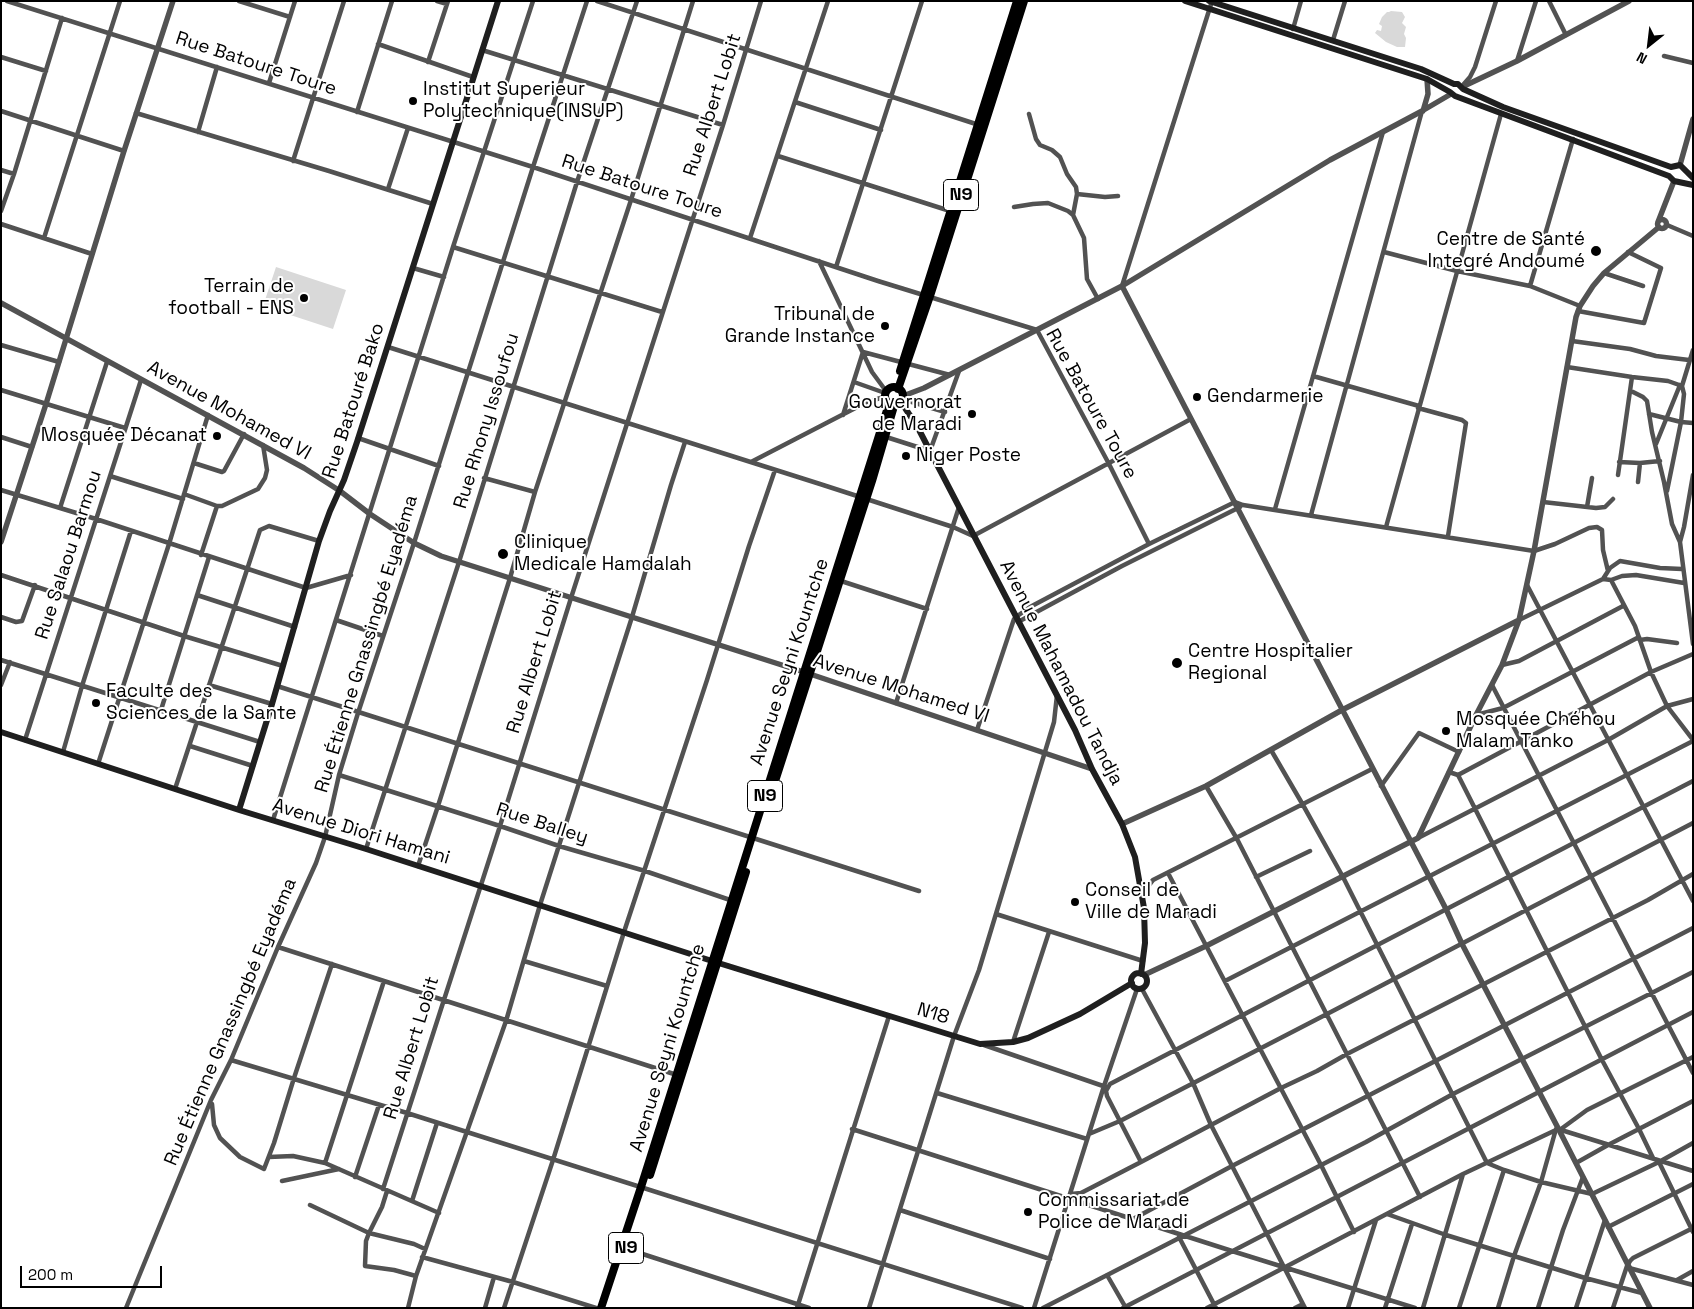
<!DOCTYPE html>
<html>
<head>
<meta charset="utf-8">
<style>
  body { margin:0 }
  #map { position:relative; width:1694px; height:1309px; overflow:hidden; background:#fff; font-family:"Space Grotesk",sans-serif }
  canvas { display:block }
  .frame { position:absolute; inset:0; border:2px solid #000; pointer-events:none }
  .north { position:absolute; left:1624px; top:20px; width:50px; height:50px; -webkit-text-stroke:4px #fff; paint-order:stroke; rotate:209deg; font-size:14px; font-weight:700; line-height:20px; text-align:center; color:#000 }
  .north::after { content:''; display:block; margin:auto; width:18px; height:22px; background:#000; clip-path:polygon(50% 0,100% 100%,50% 72%,0 100%) }
  .scale { position:absolute; left:20px; top:1266px; width:142px; height:22px; box-sizing:border-box; border:2px solid #000; border-top:0; padding-left:6px; font-size:15px; line-height:18px; white-space:nowrap; color:#000; -webkit-text-stroke:4px #fff; paint-order:stroke }
</style>
</head>
<body>
<div id="map">
<canvas width="1694" height="1309"></canvas>
<div class="frame"></div>
<div class="north">N</div>
<div class="scale">200 m</div>
</div>
<script>
const c = document.querySelector('canvas').getContext('2d');
c.lineJoin = 'round';
function fillPath(path, color) {
  c.fillStyle = color;
  c.fill(path, 'evenodd');
}
function toPath(rows) {
  const path = new Path2D();
  for (const r of rows) {
    if (r.length === 3) {
      path.moveTo(r[0] + r[2], r[1]);
      path.arc(r[0], r[1], r[2], 0, 2 * Math.PI);
      continue;
    }
    path.moveTo(r[0], r[1]);
    for (let i = 2; i < r.length; i += 2) path.lineTo(r[i], r[i + 1]);
  }
  return path;
}
function strokePath(path, color, width, dash) {
  c.strokeStyle = color;
  c.lineWidth = width;
  c.lineCap = dash ? 'butt' : 'round';
  c.setLineDash(dash || []);
  c.stroke(path);
}
function write(font, color, halo, rows, align = 'center') {
  c.font = font + ' "Space Grotesk",sans-serif';
  c.lineWidth = 4;
  c.setLineDash([]);
  c.textBaseline = 'middle';
  c.strokeStyle = halo;
  c.fillStyle = color;
  for (const [text, x, y, turn = 0] of rows) {
    c.save();
    c.translate(x, y);
    c.rotate((+turn || 0) * Math.PI / 180);
    c.textAlign = isNaN(turn) ? turn : align;
    if (halo) c.strokeText(text, 0, 0);
    c.fillText(text, 0, 0);
    c.restore();
  }
}
const green = toPath([
  [1391,11,1402,12,1405,17,1402,23,1406,27,1404,34,1406,38,1405,47,1397,47,1386,42,1375,33,1377,30,1381,31,1382,26,1379,24,1382,17,1387,12,1389,12],
  [276,267,346,290,333,329,263,306]
]);
const minor = toPath([
  [7,1,533,167,878,281,1037,330,1109,464,1149,544],
  [239,1,290,17],
  [437,1,447,4],
  [597,1,979,125],
  [1549,1,1566,35],
  [1293,29,1301,1],
  [1333,40,1345,1],
  [378,44,473,77],
  [482,50,723,125],
  [1664,56,1693,63],
  [1,57,46,71],
  [1517,61,1536,1],
  [428,62,448,1],
  [269,83,295,1],
  [1463,85,1470,77,1475,67,1496,1],
  [795,102,881,130],
  [1,111,124,151],
  [357,112,392,1],
  [136,113,329,171,433,204],
  [1029,114,1036,139,1040,145,1052,150,1060,157,1067,174,1076,187,1077,194],
  [198,132,217,67],
  [778,156,950,211],
  [293,161,344,1],
  [1,170,14,174],
  [388,189,408,128],
  [1014,207,1033,204,1048,203,1068,211,1073,215,1084,238,1087,279,1098,299],
  [1,211,14,174,62,18],
  [1073,215,1077,194,1105,197,1118,196],
  [1,224,92,254],
  [1667,225,1693,236],
  [44,238,120,1],
  [750,238,828,1],
  [453,247,662,312],
  [1384,252,1457,271,1530,286,1580,306],
  [819,261,872,372,886,391],
  [836,267,922,1],
  [413,268,444,277],
  [1604,273,1643,286],
  [1122,286,1212,1],
  [1530,286,1573,139],
  [1578,311,1644,323,1661,268,1628,252],
  [1572,341,1630,349,1656,356,1689,360],
  [1,345,59,362],
  [388,347,820,484,953,527,973,536,1191,419],
  [1693,350,1682,386,1684,394,1681,422,1693,423],
  [1567,367,1632,377,1668,381,1682,386],
  [1313,376,1419,406],
  [854,382,885,393],
  [1,390,125,428],
  [1631,391,1643,397,1647,401,1652,432,1664,482,1672,524,1680,542],
  [902,399,945,412],
  [1418,408,1462,420,1466,423,1448,536],
  [1649,414,1681,422,1667,491],
  [843,415,863,352,950,375],
  [883,436,930,451,959,371],
  [1,437,32,447],
  [358,438,439,466],
  [1656,444,1680,385],
  [751,462,867,402,884,397],
  [1619,462,1640,463,1660,461],
  [194,463,222,472,224,471,244,434],
  [1618,475,1632,377],
  [1693,475,1684,527,1680,542,1693,644],
  [110,476,183,499],
  [484,478,535,492],
  [1638,482,1640,463],
  [1,490,96,519,306,588,351,575],
  [184,494,217,506,222,506,258,489,265,478,267,470,263,445],
  [1543,502,1596,508,1605,507,1613,499],
  [1587,507,1592,478],
  [60,508,107,362],
  [1275,509,1383,132],
  [1311,515,1422,111],
  [1386,527,1501,114],
  [201,555,217,506],
  [1682,569,1660,568,1620,561,1610,568,1603,579,1611,580,1622,576,1636,575,1684,583],
  [1,575,184,636,283,666],
  [838,580,927,609],
  [1527,585,1693,901],
  [197,595,295,627],
  [1,617,16,622,22,621,35,585],
  [336,620,383,636],
  [1519,620,1603,579],
  [1018,622,1122,566,1240,507],
  [1640,640,1647,639,1677,643],
  [1,660,260,742],
  [1502,665,1519,661,1623,606,1623,604],
  [1,685,10,662],
  [209,685,272,704],
  [1492,685,1693,1073],
  [277,686,919,891],
  [1693,699,1667,706,1693,740],
  [896,703,959,507],
  [161,710,209,557],
  [1476,715,1503,708,1639,637],
  [977,730,1014,619,1016,617,1030,607,1149,544,1235,502,1243,505,1534,551,1555,544,1589,528,1597,527,1602,530,1603,550,1608,571],
  [25,740,141,380],
  [190,746,253,766],
  [1271,750,1303,805,1343,877,1487,1163,1504,1170,1541,1182,1592,1194,1659,1162],
  [63,752,82,686,131,531],
  [98,764,169,544,208,415],
  [1449,772,1458,775,1602,1060,1639,1129,1653,1158],
  [339,775,500,826,559,846,645,871,733,901],
  [1458,775,1651,672,1693,654],
  [1206,786,1237,839,1420,1197],
  [1381,786,1419,733,1459,752],
  [175,789,260,530,269,526,319,541],
  [273,820,453,247,533,1],
  [1418,838,1608,740,1667,706,1651,672,1635,626,1611,580],
  [366,849,459,562,577,182,637,1],
  [418,866,438,806,510,578,535,492,631,200,693,1],
  [1168,873,1321,1165,1354,1232],
  [1256,877,1310,851],
  [1142,894,1153,880,1372,769],
  [996,914,1143,961],
  [278,947,677,1075],
  [524,961,607,986],
  [1225,981,1693,741],
  [1142,989,1193,1083,1211,1125,1305,1308],
  [1013,1042,1049,932],
  [984,1045,1106,1087],
  [231,1060,407,1113,1022,1308],
  [937,1093,1087,1139],
  [212,1104,214,1125,220,1138,240,1157,264,1169,274,1143,294,1078,332,964],
  [852,1129,1232,1251,1415,1308],
  [1561,1129,1587,1110,1693,1057],
  [1089,1134,1120,1121,1327,1014,1693,823],
  [1693,1143,1659,1162,1693,1232],
  [269,1157,293,1156,325,1163,439,1213],
  [1141,1162,1107,1096,1106,1091,1110,1084,1693,781],
  [325,1163,384,981],
  [1576,1163,1608,1145,1693,1101],
  [355,1177,379,1105],
  [282,1181,339,1169],
  [383,1189,500,826,571,598,723,125,761,1],
  [1071,1194,1081,1193,1141,1162,1281,1088,1317,1071,1347,1054,1648,900,1693,874],
  [412,1201,437,1123],
  [310,1205,369,1233,382,1207,387,1191],
  [900,1210,1050,1259],
  [1387,1214,1446,1235,1585,1278,1642,1293],
  [1133,1219,1232,1166,1693,928],
  [1608,1227,1693,1184],
  [1179,1237,1216,1308],
  [621,1247,809,1308],
  [422,1257,513,1282,596,1308],
  [1629,1268,1693,1285],
  [1107,1275,1126,1308],
  [416,1276,394,1270,365,1266,366,1241,369,1233,414,1244,425,1249],
  [1677,1280,1693,1271],
  [126,1308,211,1100,231,1060,278,947,316,863,325,837,339,775,358,713,414,543,533,167,587,1],
  [408,1308,416,1276,506,1021,540,905,632,617,671,485,685,442],
  [485,1308,494,1277],
  [504,1308,553,1160,624,932,707,680,749,546,775,470],
  [797,1308,889,1016],
  [869,1308,954,1036,979,970,1054,722,1057,695],
  [1034,1308,1104,1086,1137,989],
  [1043,1308,1366,1142,1453,1094,1693,972],
  [1123,1308,1693,1012],
  [1207,1308,1463,1174,1558,1129,1693,1171],
  [1295,1308,1303,1304],
  [1348,1308,1376,1220],
  [1385,1308,1412,1224],
  [1423,1308,1463,1174],
  [1459,1308,1504,1170],
  [1498,1308,1514,1256,1541,1182,1556,1129],
  [1538,1308,1563,1230,1583,1177],
  [1576,1308,1605,1220],
  [1613,1308,1627,1266,1630,1261,1633,1258,1693,1228]
]);
const tertiary = toPath([
  [1462,87,1517,61,1629,1],
  [1423,111,1428,94,1427,79],
  [1680,165,1693,119],
  [1662,224,4.5],
  [1658,222,1674,181],
  [1122,286,1446,909,1462,944,1558,1128,1650,1308],
  [1,303,304,468,340,491,370,514,414,543,441,556,810,674,1092,769],
  [903,396,924,388,1122,286,1330,160,1422,111,1451,94],
  [1,542,46,404,124,151,173,1],
  [1122,824,1206,786,1342,710,1519,620],
  [1144,975,1206,946,1418,838,1476,715,1502,665,1519,620,1534,551,1576,317,1580,306,1593,286,1604,273,1659,227]
]);
const secondary = toPath([
  [1185,1,1427,79,1450,92,1455,96,1669,176,1674,181,1693,185],
  [1209,1,1421,69,1454,84,1458,84,1463,89,1503,107,1671,167,1680,165,1693,178],
  [901,402,917,426,1075,730,1092,769,1122,824,1135,857,1144,908,1145,943,1141,974],
  [1,732,239,810,366,849,712,961,980,1044,1013,1042,1028,1038,1080,1014,1132,983],
  [239,810,272,704,319,541,330,511,344,480,357,442,498,1],
  [1139,981,8]
]);
const trunk = toPath([
  [900,371,1017,1],
  [894,396,9],
  [898,389,930,296,1024,1],
  [767,806,872,481,894,406],
  [650,1175,746,872],
  [601,1308,641,1187,889,404]
]);
const markers = [
  [413,101,5,"#000"],
  [1596,251,6,"#000"],
  [304,298,5,"#000"],
  [885,326,5,"#000"],
  [1197,397,5,"#000"],
  [972,414,5,"#000"],
  [217,436,5,"#000"],
  [906,456,5,"#000"],
  [503,554,6,"#000"],
  [1177,663,6,"#000"],
  [96,703,5,"#000"],
  [1446,731,5,"#000"],
  [1075,902,5,"#000"],
  [1028,1212,5,"#000"]
];
const shields = [
  [961,195,35],
  [765,796,35],
  [626,1248,35]
];
const shieldNames = [
  ["N9",961,195],
  ["N9",765,796],
  ["N9",626,1248]
];
const streetNames = [
  ["Rue Batoure Toure",256,64,18],
  ["Rue Albert Lobit",713,105,-72],
  ["Rue Batoure Toure",642,187,18],
  ["Rue Batouré Bako",354,401,-72],
  ["Rue Batoure Toure",1091,404,61],
  ["Avenue Mohamed VI",229,411,29],
  ["Rue Rhony Issoufou",487,421,-73],
  ["Rue Salaou Barmou",69,555,-72],
  ["Rue Étienne Gnassingbé Eyadéma",367,644,-73],
  ["Rue Albert Lobit",535,662,-73],
  ["Avenue Seyni Kountche",790,662,-72],
  ["Avenue Mahamadou Tandja",1061,673,63],
  ["Avenue Mohamed VI",901,689,18],
  ["Rue Balley",542,824,18],
  ["Avenue Diori Hamani",361,832,17],
  ["N18",933,1014,17],
  ["Rue Étienne Gnassingbé Eyadéma",231,1022,-67],
  ["Rue Albert Lobit",412,1048,-73],
  ["Avenue Seyni Kountche",668,1048,-73]
];
const poiNames = [
  ["Institut Superieur",423,90],
  ["Polytechnique(INSUP)",423,112],
  ["Centre de Santé",1585,240,"right"],
  ["Integré Andoumé",1585,262,"right"],
  ["Terrain de",294,287,"right"],
  ["football - ENS",294,309,"right"],
  ["Tribunal de",875,315,"right"],
  ["Grande Instance",875,337,"right"],
  ["Gendarmerie",1207,397],
  ["Gouvernorat",962,403,"right"],
  ["de Maradi",962,425,"right"],
  ["Mosquée Décanat",207,436,"right"],
  ["Niger Poste",916,456],
  ["Clinique",514,543],
  ["Medicale Hamdalah",514,565],
  ["Centre Hospitalier",1188,652],
  ["Regional",1188,674],
  ["Faculte des",106,692],
  ["Sciences de la Sante",106,714],
  ["Mosquée Chéhou",1456,720],
  ["Malam Tanko",1456,742],
  ["Conseil de",1085,891],
  ["Ville de Maradi",1085,913],
  ["Commissariat de",1038,1201],
  ["Police de Maradi",1038,1223]
];
fillPath(green, '#d9d9d9');
strokePath(minor, '#525252', 4.5);
strokePath(tertiary, '#525252', 5.5);
strokePath(secondary, '#1f1f1f', 6);
strokePath(trunk, '#000', 8);
for (const [x, y, r, color] of markers) {
  const dot = new Path2D();
  dot.arc(x, y, r, 0, 2 * Math.PI);
  c.fillStyle = color;
  c.fill(dot);
  strokePath(dot, '#fff', 2);
}
for (const [x, y, w] of shields) {
  const box = new Path2D();
  box.roundRect(x - w / 2, y - 15.5, w, 31, 4);
  c.fillStyle = '#fff';
  c.fill(box);
  strokePath(box, '#000', 1);
}
write('bold 18px', '#000', null, shieldNames);
write('19px', '#000', '#fff', streetNames);
write('19px', '#000', '#fff', poiNames, 'left');
</script>
</body>
</html>
